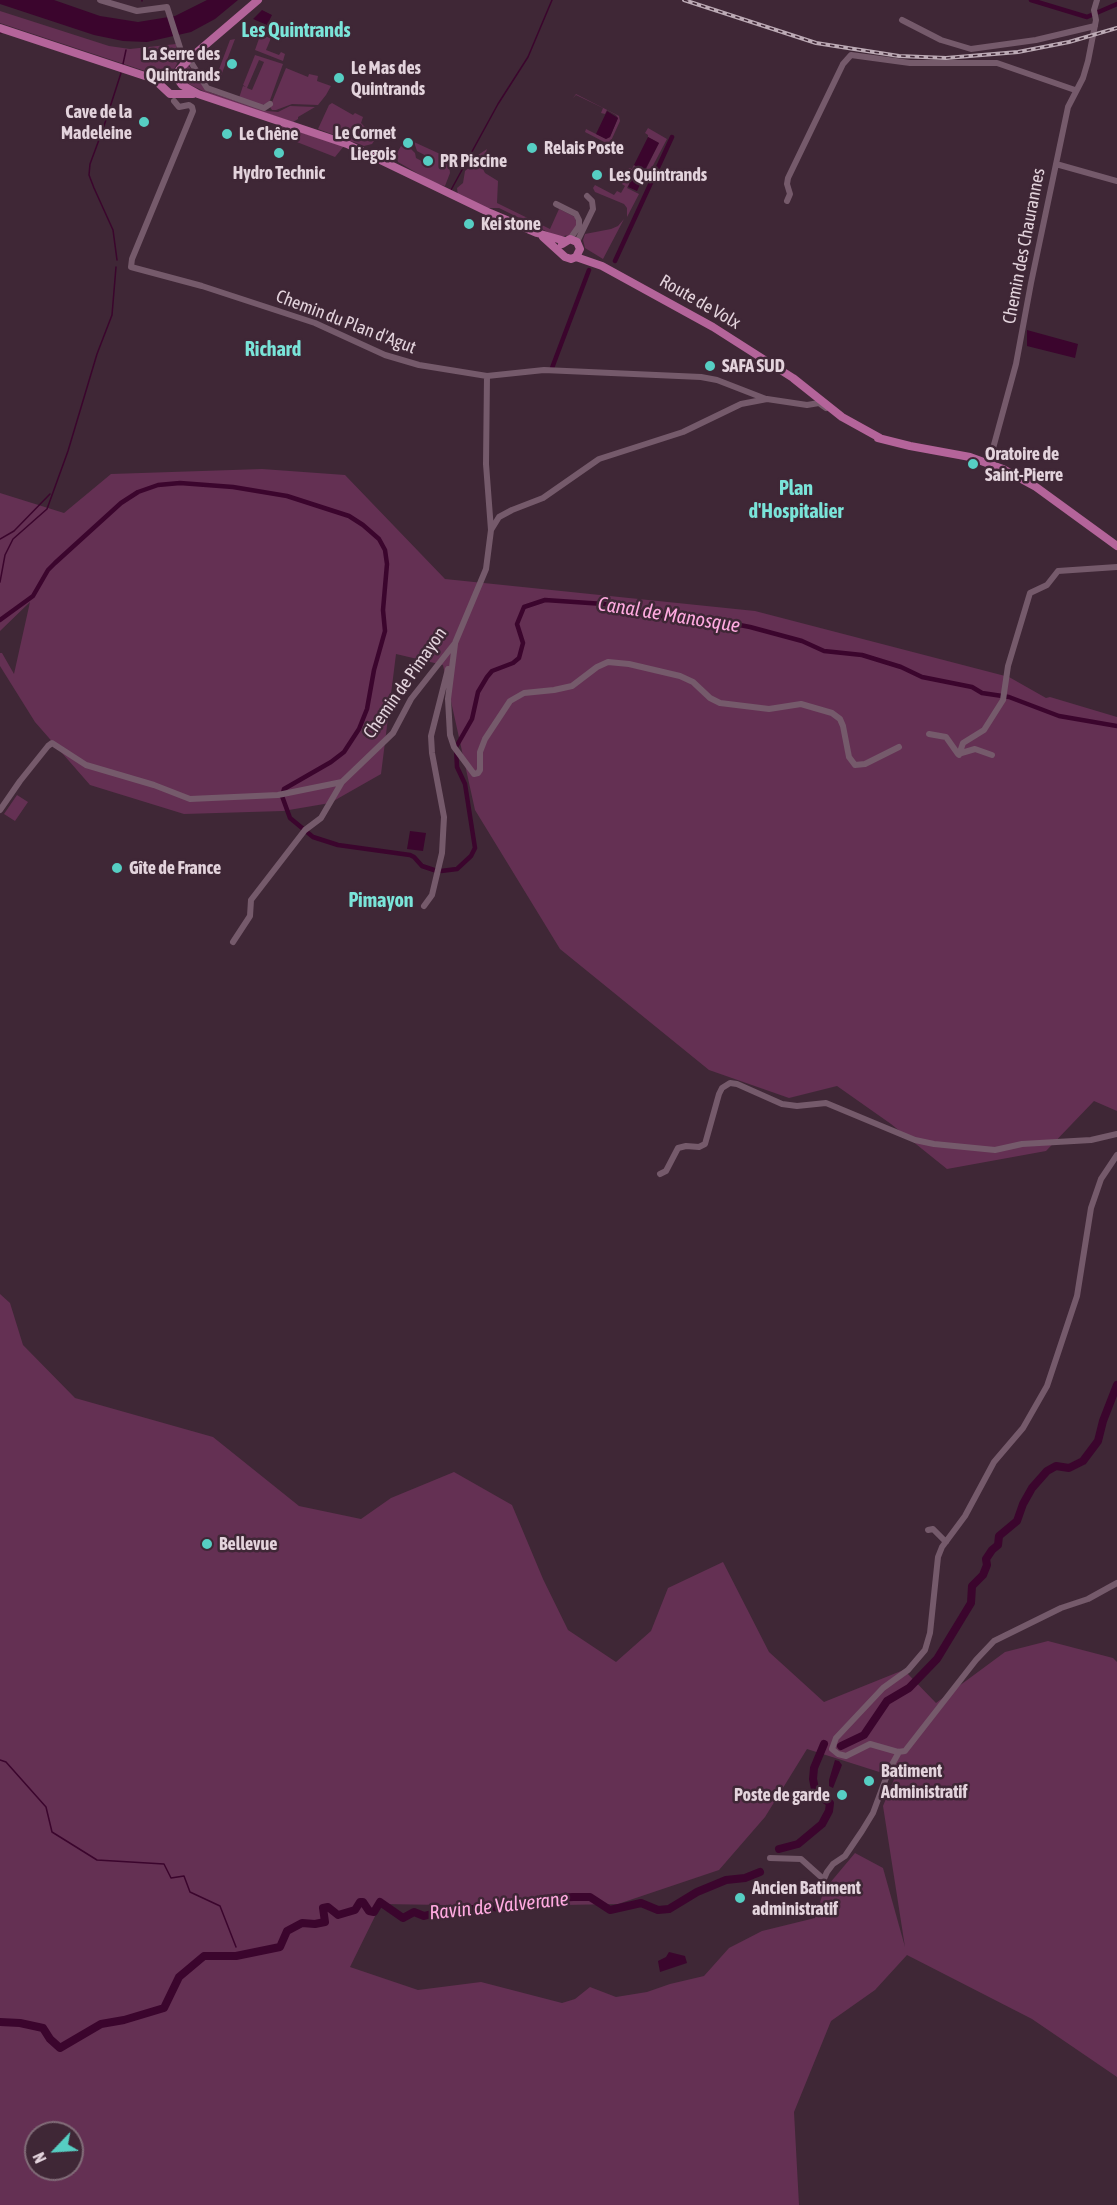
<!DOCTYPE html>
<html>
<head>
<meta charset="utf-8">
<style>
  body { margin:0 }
  #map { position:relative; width:1117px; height:2205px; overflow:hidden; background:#3f2736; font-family:"Asap Condensed",sans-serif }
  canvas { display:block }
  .north { position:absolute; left:24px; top:2121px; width:60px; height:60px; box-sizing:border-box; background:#3f2736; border:2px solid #816c78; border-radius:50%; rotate:245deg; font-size:16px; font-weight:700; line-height:24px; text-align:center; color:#e3d3dc }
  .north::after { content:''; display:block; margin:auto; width:21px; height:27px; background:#56cec3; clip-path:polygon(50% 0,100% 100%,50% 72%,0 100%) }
</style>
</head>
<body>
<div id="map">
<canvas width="1117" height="2205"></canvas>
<div class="north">N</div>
</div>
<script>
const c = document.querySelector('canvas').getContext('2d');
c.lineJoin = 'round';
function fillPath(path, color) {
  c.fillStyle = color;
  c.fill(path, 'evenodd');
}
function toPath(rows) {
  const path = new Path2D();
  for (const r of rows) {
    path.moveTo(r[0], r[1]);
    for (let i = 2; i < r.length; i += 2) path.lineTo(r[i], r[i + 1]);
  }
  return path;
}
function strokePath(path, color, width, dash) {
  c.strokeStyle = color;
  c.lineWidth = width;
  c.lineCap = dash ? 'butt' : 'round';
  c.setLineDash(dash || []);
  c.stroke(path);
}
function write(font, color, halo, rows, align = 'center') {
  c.font = font + ' "Asap Condensed",sans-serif';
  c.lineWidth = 5;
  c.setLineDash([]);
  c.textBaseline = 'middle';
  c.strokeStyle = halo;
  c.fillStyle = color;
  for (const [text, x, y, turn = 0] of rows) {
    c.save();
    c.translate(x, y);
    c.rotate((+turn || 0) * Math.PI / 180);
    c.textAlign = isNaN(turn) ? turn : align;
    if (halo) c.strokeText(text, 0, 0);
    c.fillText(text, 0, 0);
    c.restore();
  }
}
const green = toPath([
  [0,11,109,46,130,49,176,44,178,62,173,71,168,74,163,76,154,74,0,23],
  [260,27,266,30,264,36,271,38,266,50,279,55,281,52,285,54,283,61,255,50,261,33],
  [235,39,219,81,215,80,230,40],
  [255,55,283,64,269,103,262,105,239,98,243,86,246,87,243,85],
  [259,60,264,62,252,90,247,88],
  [188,65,209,92,267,111,278,112,290,106,315,107,298,117,298,119,293,122,209,94,189,84,184,73],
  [286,68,308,77,309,74,318,76,317,81,331,86,326,95,318,105,292,104,276,110,272,110,270,107],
  [576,94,619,116,620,121,610,143,608,144,585,132,586,129,606,139,610,137,618,118,616,115,607,110,605,114,601,113,603,108,576,95,573,98],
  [332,103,353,115,355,113,363,117,361,123,366,128,363,134,360,132,359,135,374,141,372,144,364,146,318,129,329,105],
  [281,126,344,146,335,157,279,135],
  [648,128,667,139,648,175,636,170,627,188,639,194,627,217,627,208,624,204,595,192,593,188,595,185,614,195,617,191,621,193,625,186,622,184,629,168,632,169,634,165,641,170,646,169,659,143,648,137,648,135,645,133],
  [414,142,451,159,453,163,449,165,450,173,445,186,434,183,398,162,396,155,401,146,406,149,410,148,415,153,416,158,429,165,432,159,417,151],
  [487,149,482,167,485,173,498,181,497,203,550,229,559,209,575,217,577,225,570,235,558,237,499,208,487,208,458,196,457,188,463,183,465,171,473,164,478,155],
  [624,219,603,259,585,248,583,240,585,234,611,229,618,226],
  [262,469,345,475,445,579,755,611,1009,677,1046,698,1050,697,1117,717,1117,1111,1094,1101,1046,1151,947,1169,891,1124,837,1086,789,1098,709,1070,560,949,475,810,443,665,396,654,381,774,330,803,283,811,184,814,90,785,35,722,0,666,0,653,2,653,14,674,30,602,0,631,0,493,64,513,111,474],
  [17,795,28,802,15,821,4,814],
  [0,1294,10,1303,23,1345,75,1398,213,1437,299,1506,361,1519,391,1498,454,1472,512,1505,543,1579,568,1630,616,1662,651,1631,668,1588,723,1562,769,1652,824,1702,906,1669,907,1673,936,1703,1005,1652,1048,1641,1113,1658,1117,1662,1117,2077,1032,2019,907,1955,875,1990,831,2021,794,2112,799,2205,0,2205],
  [807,1749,895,1777,883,1806,905,1947,883,1868,855,1853,824,1890,815,1918,762,1931,729,1948,704,1976,670,1984,647,1992,616,1997,590,1987,575,1999,562,2003,481,1982,418,1990,350,1967,381,1904,509,1906,618,1904,719,1870,765,1817],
  [36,2133,72,2133,72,2169,36,2169]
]);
const water = toPath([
  [0,0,54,0,100,16,138,22,175,16,207,0,238,0,215,19,191,32,147,42,123,41,94,35,0,4],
  [262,10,272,15,267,25,253,19],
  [607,111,618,118,610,137,606,139,596,134],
  [648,137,659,143,646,168,641,169,634,165],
  [636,170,645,174,637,191,628,187],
  [1027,330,1078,344,1075,358,1027,346],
  [410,831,426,833,423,851,407,849],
  [835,1760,839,1761,842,1765,833,1788,829,1786,829,1780],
  [669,1952,685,1956,687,1963,660,1972,658,1961,666,1957]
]);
const stream = toPath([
  [142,1,142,0],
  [0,32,1,33],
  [123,64,126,50],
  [451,190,498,104,528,57,552,0],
  [117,260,113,230,94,188,89,175,90,164,103,129,121,73],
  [0,539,14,531,50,494],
  [0,582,5,555,13,539,47,509,68,451,97,354,112,315,116,267],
  [0,1760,6,1762,46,1807,52,1832,97,1860,164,1864,171,1878,184,1876,190,1892,220,1906,236,1947],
  [241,1952,243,1954]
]);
const canal = toPath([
  [1031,0,1087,17,1117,4],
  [615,261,672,137],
  [552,368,589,270],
  [0,620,33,596,48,570,55,563,121,503,138,492,158,485,180,483,233,487,287,496,349,516,363,525,379,539,385,550,387,564,383,610,385,631,374,670,367,709,359,729,344,752,331,762,284,789,282,796,290,818,313,837,338,845,410,855,414,857,422,866,437,871],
  [441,871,457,869,471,856,475,848,465,784,457,767,456,747,472,719,478,692,487,677,492,671,513,663,519,658,523,643,517,624,524,607,545,600,604,604,661,616,724,622,750,627,802,641,824,651,862,655,901,667,922,677,972,687,982,693,1009,697,1059,716,1117,726]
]);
const river = toPath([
  [841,1746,864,1735,887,1701,909,1688,937,1659,971,1603,972,1586,983,1575,987,1565,986,1559,992,1550,998,1545,999,1536,1017,1521,1023,1504,1032,1488,1047,1471,1056,1466,1069,1468,1083,1461,1098,1441,1103,1421,1117,1385],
  [779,1849,798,1844,822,1824,829,1811,830,1803,816,1794,813,1779,814,1768,824,1744],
  [0,2022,20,2023,43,2028,50,2039,60,2048,101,2024,124,2020,164,2008,179,1977,204,1956,236,1956,280,1947,287,1931,302,1923,315,1924,325,1922,323,1908,328,1907,338,1915,355,1910,360,1902,363,1902,369,1911,374,1912,380,1902,403,1918,414,1912,424,1916,450,1909,465,1911,487,1906,508,1909,543,1899,573,1897,590,1897,610,1910,641,1903,658,1910,669,1909,697,1892,726,1880,745,1878,760,1872]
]);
const minor = toPath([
  [100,0,137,11,167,7,182,54,186,61],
  [902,20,941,40,971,49,1036,40,1095,26],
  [189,59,207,88,264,108,270,104],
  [174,101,179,107,189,105,192,107,193,111,132,259,131,267,202,286,315,323,385,355,419,365,487,376,544,370,701,377,717,380,766,399],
  [1056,164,1117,181],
  [787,201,790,194,787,184,788,178,843,64,851,55,910,63,997,63,1075,90],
  [556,204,576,214,579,220,579,226,570,239],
  [577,242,593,209,592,201,587,196],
  [487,376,486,464,491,530],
  [989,463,1016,364,1031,283,1068,107,1083,78,1088,61,1096,20,1094,10,1097,0],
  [455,644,448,699,450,735,454,747,474,774,478,773,480,770,480,752,485,739,510,701,524,693,554,690,572,686,597,667,608,662,629,664,680,676,693,682,710,698,720,703,769,709,801,704,832,713,840,719,843,726,849,757,855,765,865,764,899,747],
  [929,734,946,737,958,754,975,749,992,755],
  [959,755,963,743,984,730,1003,700,1008,666,1030,593,1047,585,1058,571,1117,567],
  [0,810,20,781,48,746,52,743,86,765,154,785,190,799,278,795,342,782,393,733,411,699,455,643,486,569,491,530,499,517,512,510,543,498,599,459,683,432,741,404,767,399,807,405,819,403,826,408],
  [424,906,432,895,442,853,444,817,432,753,431,736,448,669],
  [233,942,250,916,251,900,305,830,321,818,342,782],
  [1117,1155,1101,1179,1091,1208,1077,1296,1047,1386,1023,1428,994,1462,965,1516,942,1547,938,1557,930,1633,925,1650,908,1670,883,1688,836,1738,832,1749,838,1754,846,1756,870,1744,898,1752,905,1751,976,1660,994,1641,1061,1608,1088,1599,1117,1583],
  [660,1174,666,1171,678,1148,686,1146,699,1147,705,1144,719,1094,722,1088,730,1083,737,1084,782,1104,797,1106,826,1103,915,1140,934,1144,995,1150,1022,1144,1091,1140,1117,1134],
  [928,1530,933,1529,946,1542],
  [770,1858,801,1859,820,1876],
  [818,1892,827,1872,833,1864,845,1856,862,1831,873,1813,889,1770,899,1752]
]);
const major = toPath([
  [0,28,154,79,177,78,182,85,198,94,347,144,490,213,537,233,565,241],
  [172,78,189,59,258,0],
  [155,80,170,94,193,94],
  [543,237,565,257,571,259,576,257,602,266,713,327,793,378,842,417,880,438],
  [562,244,570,239,577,242,580,249,576,257],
  [878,438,910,446,970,457,1003,469,1036,487,1117,546]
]);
const rail = toPath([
  [684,0,816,43,899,56,946,58,1018,52,1069,42,1117,28]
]);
const markers = [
  [232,64,6,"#56cec3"],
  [339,78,6,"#56cec3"],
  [144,122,6,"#56cec3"],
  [227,134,6,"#56cec3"],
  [408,143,6,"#56cec3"],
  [532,148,6,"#56cec3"],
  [279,153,6,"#56cec3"],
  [428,161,6,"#56cec3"],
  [597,175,6,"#56cec3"],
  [469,224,6,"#56cec3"],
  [710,366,6,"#56cec3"],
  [973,464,6,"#56cec3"],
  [117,868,6,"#56cec3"],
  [207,1544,6,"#56cec3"],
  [869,1781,6,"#56cec3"],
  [842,1795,6,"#56cec3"],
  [740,1898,6,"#56cec3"]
];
const poiNames = [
  ["La Serre des",220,54,"right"],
  ["Quintrands",220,75,"right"],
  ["Le Mas des",351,68],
  ["Quintrands",351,89],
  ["Cave de la",132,112,"right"],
  ["Madeleine",132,133,"right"],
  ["Le Cornet",396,133,"right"],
  ["Liegois",396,154,"right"],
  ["Le Chêne",239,134],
  ["Relais Poste",544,148],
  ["PR Piscine",440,161],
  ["Hydro Technic",279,173,"center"],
  ["Les Quintrands",609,175],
  ["Kei stone",481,224],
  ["SAFA SUD",722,366],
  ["Oratoire de",985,454],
  ["Saint-Pierre",985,475],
  ["Gîte de France",129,868],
  ["Bellevue",219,1544],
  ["Batiment",881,1771],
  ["Administratif",881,1792],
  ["Poste de garde",830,1795,"right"],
  ["Ancien Batiment",752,1888],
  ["administratif",752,1909]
];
const streetNames = [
  ["Chemin des Chaurannes",1024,246,-79],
  ["Route de Volx",700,302,30],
  ["Chemin du Plan d'Agut",346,322,21],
  ["Chemin de Pimayon",405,683,-55]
];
const neighbourhoodNames = [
  ["Les Quintrands",296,31],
  ["Richard",273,350],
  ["Plan",796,489],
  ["d'Hospitalier",796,512],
  ["Pimayon",381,901]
];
const waterNames = [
  ["Canal de Manosque",669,615,9],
  ["Ravin de Valverane",499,1906,-6]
];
fillPath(green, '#643053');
fillPath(water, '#3b052d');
strokePath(stream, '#3b052d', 1.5);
strokePath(canal, '#3b052d', 4.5);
strokePath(river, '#3b052d', 8);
strokePath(minor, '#755a6b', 6);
strokePath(major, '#b4649a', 8);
strokePath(rail, '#bcaab5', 4);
strokePath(rail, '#3f2736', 1.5, [4.5]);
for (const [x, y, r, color] of markers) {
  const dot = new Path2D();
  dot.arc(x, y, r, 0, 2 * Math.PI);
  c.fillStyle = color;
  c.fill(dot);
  strokePath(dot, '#3f2736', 2);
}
write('bold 18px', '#e3d3dc', '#3f2736', poiNames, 'left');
write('18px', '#e3d3dc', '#3f2736', streetNames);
write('bold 20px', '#7ae4d9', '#3f2736', neighbourhoodNames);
write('italic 20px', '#ffaae0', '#3f2736', waterNames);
</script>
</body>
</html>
